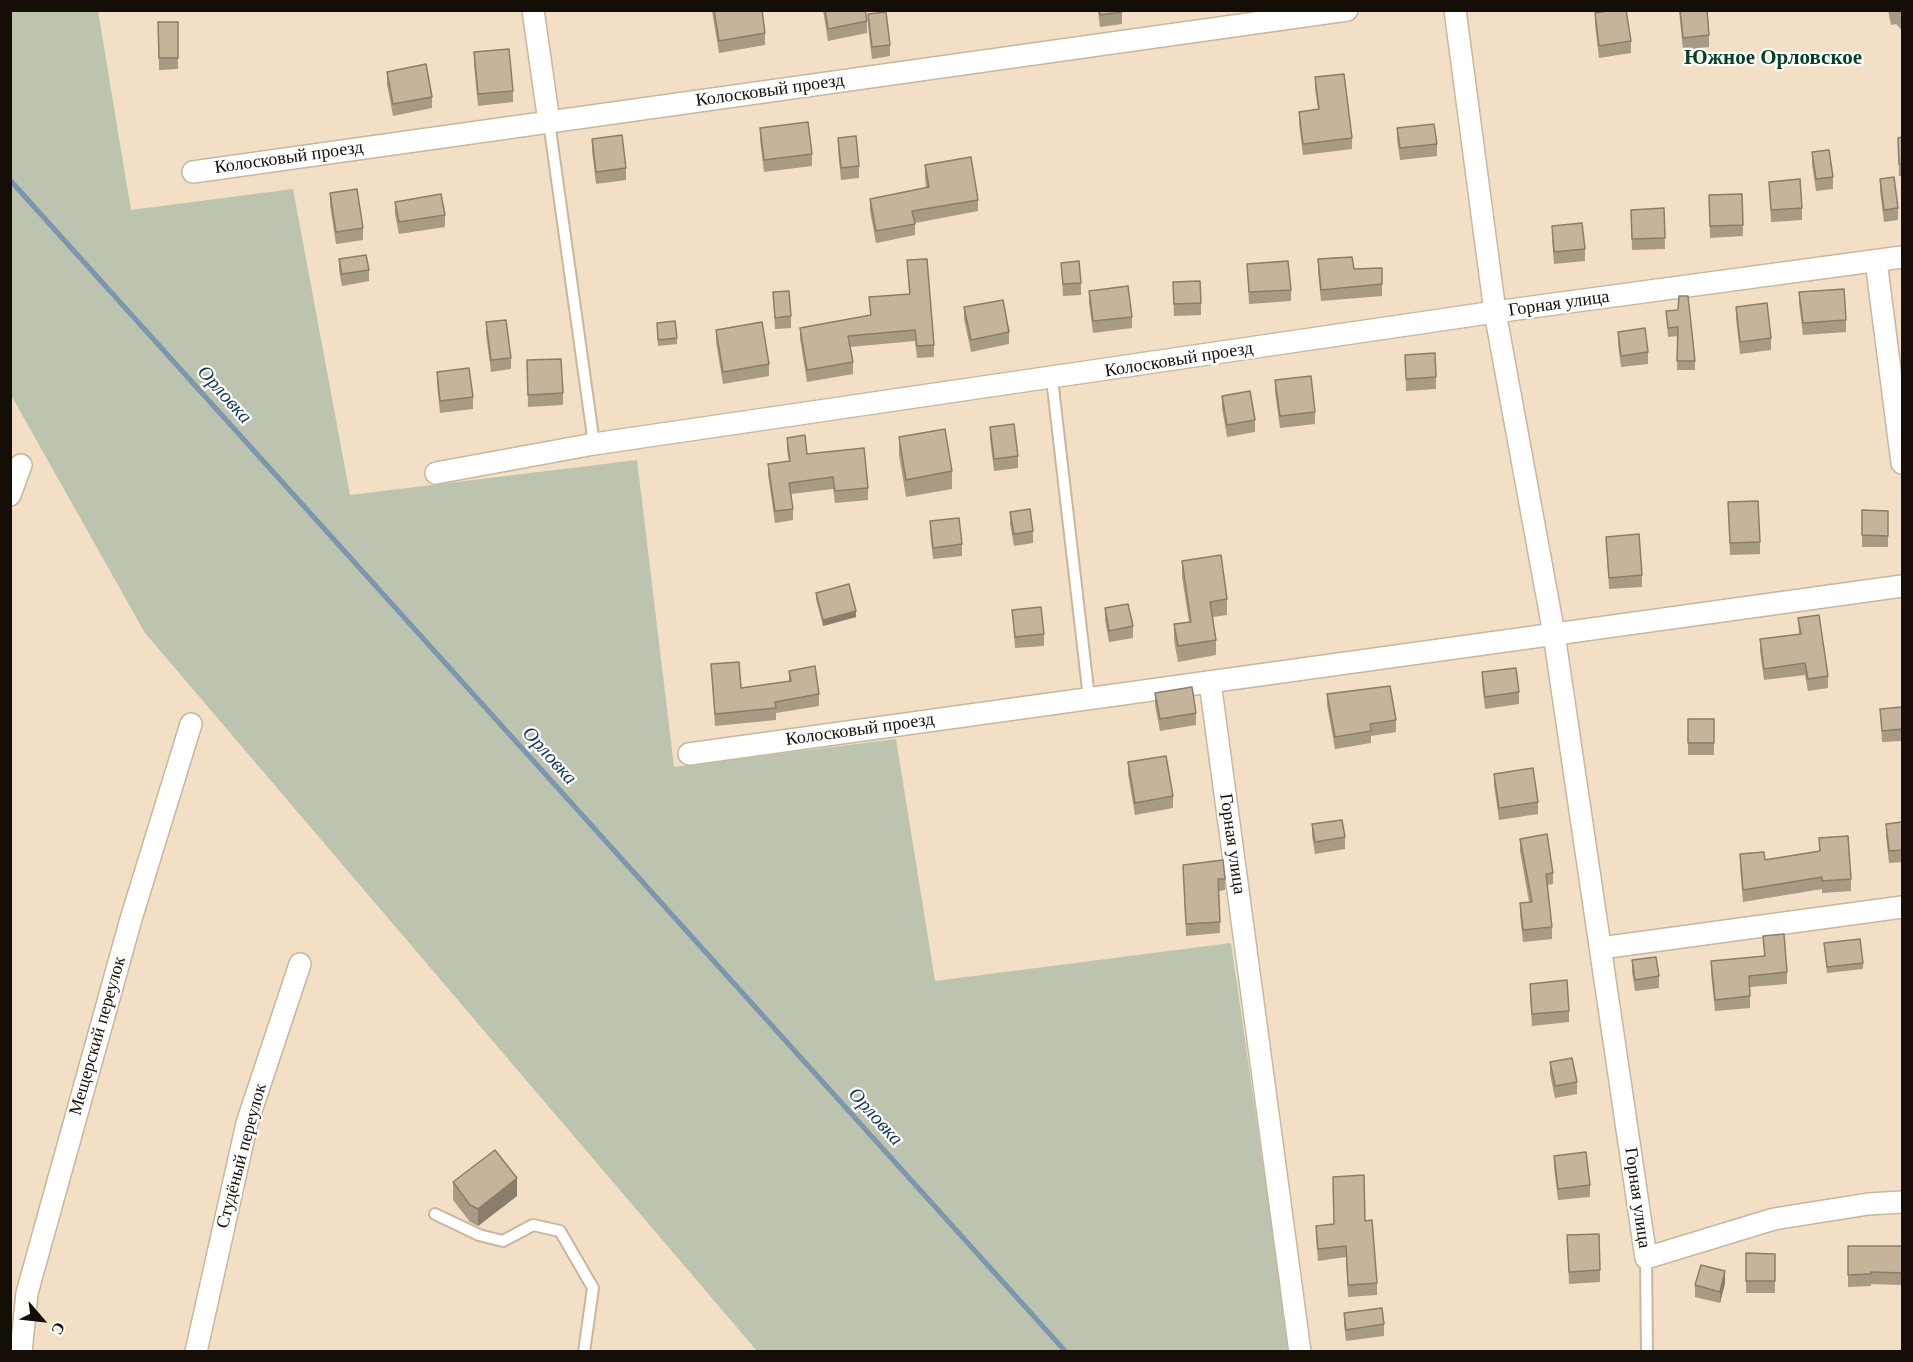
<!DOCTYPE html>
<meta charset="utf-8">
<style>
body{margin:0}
#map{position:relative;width:1913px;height:1362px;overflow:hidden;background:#f2dfc5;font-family:"Times New Roman",serif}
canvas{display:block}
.frame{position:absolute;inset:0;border:12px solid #140e06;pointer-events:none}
.north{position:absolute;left:12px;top:1290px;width:60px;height:60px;-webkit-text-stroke:4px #fff;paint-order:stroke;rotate:118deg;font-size:16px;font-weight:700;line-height:24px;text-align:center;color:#140e06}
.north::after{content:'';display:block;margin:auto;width:21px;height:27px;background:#140e06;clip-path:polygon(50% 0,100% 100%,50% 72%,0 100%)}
</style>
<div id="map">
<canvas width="1913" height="1362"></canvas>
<div class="frame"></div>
<div class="north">С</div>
</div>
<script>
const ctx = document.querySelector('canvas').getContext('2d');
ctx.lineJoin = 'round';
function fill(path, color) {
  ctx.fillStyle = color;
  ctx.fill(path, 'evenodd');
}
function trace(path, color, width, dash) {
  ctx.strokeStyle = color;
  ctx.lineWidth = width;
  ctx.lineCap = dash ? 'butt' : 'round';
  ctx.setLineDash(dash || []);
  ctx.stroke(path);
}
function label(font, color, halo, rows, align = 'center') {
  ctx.font = font + ' "Times New Roman",serif';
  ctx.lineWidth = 4.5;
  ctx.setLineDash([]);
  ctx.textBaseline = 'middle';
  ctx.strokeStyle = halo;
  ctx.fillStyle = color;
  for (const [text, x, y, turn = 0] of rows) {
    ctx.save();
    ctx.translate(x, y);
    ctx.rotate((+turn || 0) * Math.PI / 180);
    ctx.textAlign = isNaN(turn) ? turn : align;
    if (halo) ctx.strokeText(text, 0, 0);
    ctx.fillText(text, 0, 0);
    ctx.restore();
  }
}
fill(new Path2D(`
 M 10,11 L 98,11 L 131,210 L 293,189 L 350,495 L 637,460 L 674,767 L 896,739 L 935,981 L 1231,943 L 1290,1351 L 757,1351 L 145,633 L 11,395 Z`), '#bcc3ae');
trace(new Path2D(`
 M 10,180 L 1066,1352`), '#7f95ad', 5);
const service = new Path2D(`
 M 549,122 L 594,444
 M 1052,379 L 1089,698
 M 435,1214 L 479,1235 L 503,1241 L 533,1225 L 560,1231 L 593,1288 L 584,1352
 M 1646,1258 L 1647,1352`);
const minor = new Path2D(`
 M 533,10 L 549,122
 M 1455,10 L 1495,312 L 1554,634 L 1646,1258 L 1774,1219 L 1868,1204 L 1902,1202
 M 193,172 L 1347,10
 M 1876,261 L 1902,463
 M 436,473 L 594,444 L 1495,312 L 1902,257
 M 10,495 L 21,465
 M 1210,682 L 1300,1352
 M 689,754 L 1902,586
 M 1601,948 L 1902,907
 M 21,1352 L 27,1293 L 131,919 L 191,724
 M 196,1352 L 247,1123 L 300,964`);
trace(service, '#c8b69d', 14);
trace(minor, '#c8b69d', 24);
trace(service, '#fff', 10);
trace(minor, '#fff', 21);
fill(new Path2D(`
 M 762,10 L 765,33 L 765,45 L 719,53 L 712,11 Z
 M 823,10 L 865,10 L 867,21 L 867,33 L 828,41 Z
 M 1098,10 L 1122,10 L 1122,24 L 1100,27 Z
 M 1679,10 L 1707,10 L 1709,35 L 1709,47 L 1683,50 Z
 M 1888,10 L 1902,10 L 1902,29 L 1901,29 L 1896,24 L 1891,25 Z
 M 1595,13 L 1631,41 L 1631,53 L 1599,58 L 1595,25 Z
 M 868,14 L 890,45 L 890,56 L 872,59 L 868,26 Z
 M 158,22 L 178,22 L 178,69 L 159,70 Z
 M 474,52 L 513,91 L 513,102 L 478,106 L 474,64 Z
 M 387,72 L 432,97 L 432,108 L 393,116 L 387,84 Z
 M 1315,77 L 1352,138 L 1352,149 L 1303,155 L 1299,124 L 1299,112 L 1318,109 L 1315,89 Z
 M 760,128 L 812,154 L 812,166 L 764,172 L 760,140 Z
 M 1397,128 L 1437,144 L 1437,156 L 1400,160 L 1397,139 Z
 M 1902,137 L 1902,176 L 1899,176 L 1898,138 Z
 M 838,138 L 859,166 L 859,178 L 841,180 L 838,150 Z
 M 592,139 L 626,168 L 626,180 L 596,184 L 592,151 Z
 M 1812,152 L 1833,177 L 1833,189 L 1816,191 L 1812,164 Z
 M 925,165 L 978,200 L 978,211 L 915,223 L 915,235 L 876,243 L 870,211 L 870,199 L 926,188 L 925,177 Z
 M 1880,179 L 1898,208 L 1898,220 L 1884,222 L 1880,191 Z
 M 1769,182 L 1802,208 L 1802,220 L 1771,222 Z
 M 330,193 L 363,228 L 363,240 L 336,244 L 330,205 Z
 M 1742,194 L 1743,236 L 1710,238 L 1709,195 Z
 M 395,202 L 445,215 L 445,227 L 399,234 L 395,214 Z
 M 1664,208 L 1665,249 L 1632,250 L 1631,210 Z
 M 1552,226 L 1585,249 L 1585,261 L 1554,264 L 1552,237 Z
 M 339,259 L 369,270 L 369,281 L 342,286 L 339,271 Z
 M 1318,259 L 1354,269 L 1382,268 L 1382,296 L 1321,301 L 1318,271 Z
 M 907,260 L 934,345 L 934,357 L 917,358 L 915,341 L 850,347 L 853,362 L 853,374 L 807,382 L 800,339 L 800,328 L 870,315 L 869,297 L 909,294 Z
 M 1061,263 L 1081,283 L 1081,295 L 1063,296 Z
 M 1247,264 L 1291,290 L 1291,301 L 1249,304 Z
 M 1173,282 L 1201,303 L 1201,315 L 1174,316 Z
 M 1089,291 L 1132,317 L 1132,328 L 1093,333 L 1089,303 Z
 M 773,292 L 791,316 L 791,328 L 775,329 Z
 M 1799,292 L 1846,320 L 1846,332 L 1803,335 L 1799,303 Z
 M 964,307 L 1009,332 L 1009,344 L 971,352 L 964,319 Z
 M 1736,307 L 1771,338 L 1771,350 L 1740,354 L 1736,318 Z
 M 1678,310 L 1695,361 L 1695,370 L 1677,370 L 1678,336 L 1668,337 L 1666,311 Z
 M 486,322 L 511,358 L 511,369 L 491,372 L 486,334 Z
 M 657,323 L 677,338 L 677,344 L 658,346 Z
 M 716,330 L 769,364 L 769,376 L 723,384 L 716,342 Z
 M 1618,332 L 1648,352 L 1648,364 L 1621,367 L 1618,344 Z
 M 1405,355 L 1436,377 L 1436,389 L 1406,391 Z
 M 527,360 L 563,393 L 563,405 L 528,407 Z
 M 437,372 L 473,397 L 473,409 L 440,413 L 437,384 Z
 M 1275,380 L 1315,412 L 1315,424 L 1280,428 L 1275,392 Z
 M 1222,396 L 1255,420 L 1255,432 L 1227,437 L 1222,408 Z
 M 990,427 L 1018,456 L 1018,468 L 994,471 L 990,439 Z
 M 899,437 L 952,471 L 952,489 L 906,497 L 899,455 Z
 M 787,438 L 807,454 L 868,488 L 868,500 L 835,503 L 833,489 L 791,494 L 793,509 L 793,520 L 775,523 L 768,475 L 768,464 L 789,461 L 787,450 Z
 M 1728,502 L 1760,542 L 1760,554 L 1730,555 Z
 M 1862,510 L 1888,511 L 1888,547 L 1862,547 Z
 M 1010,512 L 1033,531 L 1033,543 L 1014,546 L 1010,524 Z
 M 930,521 L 962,544 L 962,556 L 933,559 L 930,533 Z
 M 1606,537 L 1642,575 L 1642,587 L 1609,589 Z
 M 1182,561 L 1227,599 L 1227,615 L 1213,617 L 1216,640 L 1216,655 L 1178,662 L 1174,640 L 1174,624 L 1189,622 L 1182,577 Z
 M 816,593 L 856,617 L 823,626 L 816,599 Z
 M 1105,608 L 1133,626 L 1133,638 L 1109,642 L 1105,620 Z
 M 1012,610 L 1044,634 L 1044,646 L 1015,648 Z
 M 1798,618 L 1828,676 L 1828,688 L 1808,691 L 1805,675 L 1764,680 L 1760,651 L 1760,639 L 1799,634 Z
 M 711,664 L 741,688 L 789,681 L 789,671 L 819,694 L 819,706 L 776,713 L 776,720 L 715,726 Z
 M 1482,672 L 1519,692 L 1519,704 L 1485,709 L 1482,684 Z
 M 1155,693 L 1196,713 L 1196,725 L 1160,731 L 1155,705 Z
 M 1327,694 L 1396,720 L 1396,732 L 1371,736 L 1371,743 L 1335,749 L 1327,705 Z
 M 1902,707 L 1902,741 L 1882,742 L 1880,709 Z
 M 1688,719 L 1714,719 L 1714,755 L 1688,755 Z
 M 1128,762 L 1173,796 L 1173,808 L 1135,815 L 1128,774 Z
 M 1494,774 L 1538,802 L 1538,814 L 1499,820 L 1494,785 Z
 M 1902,822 L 1902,862 L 1889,863 L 1886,836 L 1886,824 Z
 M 1312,824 L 1345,837 L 1345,849 L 1315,854 L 1312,836 Z
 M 1819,838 L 1851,879 L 1851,891 L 1822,893 L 1822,889 L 1743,902 L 1740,866 L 1740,854 L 1765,860 L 1819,851 Z
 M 1520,839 L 1553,873 L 1553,884 L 1547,885 L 1552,927 L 1552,939 L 1523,942 L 1520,915 L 1520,903 L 1529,902 L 1520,851 Z
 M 1183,865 L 1225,879 L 1225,890 L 1219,891 L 1220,933 L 1186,936 Z
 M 1763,936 L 1787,972 L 1787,984 L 1750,987 L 1750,1008 L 1715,1011 L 1711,973 L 1711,961 L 1764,956 Z
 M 1824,943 L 1863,963 L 1863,969 L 1827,973 Z
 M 1632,960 L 1659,976 L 1659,988 L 1635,991 L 1632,972 Z
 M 1530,984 L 1569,1011 L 1569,1022 L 1532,1026 L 1530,995 Z
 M 1550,1062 L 1577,1082 L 1577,1094 L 1555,1098 L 1550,1074 Z
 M 1554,1156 L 1590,1185 L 1590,1197 L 1558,1200 L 1554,1167 Z
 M 453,1182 L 517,1196 L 478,1226 L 470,1222 L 453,1200 Z
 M 1365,1221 L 1377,1283 L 1377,1295 L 1348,1297 L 1346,1257 L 1318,1261 L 1316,1238 L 1316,1226 Z
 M 1567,1235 L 1600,1270 L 1600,1282 L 1569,1284 Z
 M 1848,1246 L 1902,1246 L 1902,1285 L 1871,1284 L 1871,1286 L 1848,1287 Z
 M 1746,1253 L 1775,1254 L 1775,1293 L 1746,1293 Z
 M 1725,1283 L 1720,1303 L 1695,1297 L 1695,1285 Z
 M 1344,1313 L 1384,1324 L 1384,1336 L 1346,1341 L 1344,1325 Z`), '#a99a84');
fill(new Path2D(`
 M 856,611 L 856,617 L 823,626 L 823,620 Z
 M 517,1178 L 517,1196 L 478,1226 L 478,1209 Z
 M 1725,1271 L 1725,1283 L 1720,1303 L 1720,1292 Z`), '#8a7d6c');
const building = new Path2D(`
 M 714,10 L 762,10 L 765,33 L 719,41 Z
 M 825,10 L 865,10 L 867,21 L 828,29 Z
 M 1099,10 L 1122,10 L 1122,12 L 1100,15 Z
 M 1614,10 L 1626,10 L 1631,41 L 1599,46 L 1595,13 Z
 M 1680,10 L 1707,10 L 1709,35 L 1683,38 Z
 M 886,12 L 890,45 L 872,47 L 868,14 Z
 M 158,22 L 178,22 L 178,58 L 159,58 Z
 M 509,49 L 513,91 L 478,94 L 474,52 Z
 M 426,64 L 432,97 L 393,104 L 387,72 Z
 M 1344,74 L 1352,138 L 1303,144 L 1299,112 L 1319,109 L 1315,77 Z
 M 808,122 L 812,154 L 764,160 L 760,128 Z
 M 1434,124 L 1437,144 L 1400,148 L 1397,128 Z
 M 622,135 L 626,168 L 596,172 L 592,139 Z
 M 856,136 L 859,166 L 841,168 L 838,138 Z
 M 1902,137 L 1902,164 L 1899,164 L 1898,138 Z
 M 1829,150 L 1833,177 L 1816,179 L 1812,152 Z
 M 971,157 L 978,200 L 912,211 L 915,224 L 876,231 L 870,199 L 929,187 L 925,165 Z
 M 1894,177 L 1898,208 L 1884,210 L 1880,179 Z
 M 1800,179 L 1802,208 L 1771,210 L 1769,182 Z
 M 357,189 L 363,228 L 336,232 L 330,193 Z
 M 441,194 L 445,215 L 399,222 L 395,202 Z
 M 1742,194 L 1743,225 L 1710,226 L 1709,195 Z
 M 1664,208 L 1665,238 L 1632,239 L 1631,210 Z
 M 1582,223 L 1585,249 L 1554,252 L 1552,226 Z
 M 366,255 L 369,270 L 342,274 L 339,259 Z
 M 1352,257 L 1354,269 L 1382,268 L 1382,284 L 1321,290 L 1318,259 Z
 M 927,259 L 934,345 L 917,346 L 915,330 L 848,336 L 853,362 L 807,370 L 800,328 L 871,315 L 869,297 L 910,294 L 907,260 Z
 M 1079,261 L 1081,283 L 1063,284 L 1061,263 Z
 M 1288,261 L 1291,290 L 1249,292 L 1247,264 Z
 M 1200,281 L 1201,303 L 1174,304 L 1173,282 Z
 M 1128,286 L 1132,317 L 1093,321 L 1089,291 Z
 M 1844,289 L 1846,320 L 1803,323 L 1799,292 Z
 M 789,291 L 791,316 L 775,318 L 773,292 Z
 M 1679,296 L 1688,296 L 1695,361 L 1677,361 L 1678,327 L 1668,328 L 1666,311 L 1678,310 Z
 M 1003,300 L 1009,332 L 971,340 L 964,307 Z
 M 1767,303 L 1771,338 L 1740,342 L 1736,307 Z
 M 506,320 L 511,358 L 491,360 L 486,322 Z
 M 675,321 L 677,338 L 658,340 L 657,323 Z
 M 762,322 L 769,364 L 723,372 L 716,330 Z
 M 1645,328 L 1648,352 L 1621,356 L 1618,332 Z
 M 1435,353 L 1436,377 L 1406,379 L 1405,355 Z
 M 561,359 L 563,393 L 528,395 L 527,360 Z
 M 469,368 L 473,397 L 440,401 L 437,372 Z
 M 1311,376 L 1315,412 L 1280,416 L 1275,380 Z
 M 1250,391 L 1255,420 L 1227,425 L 1222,396 Z
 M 1014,424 L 1018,456 L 994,459 L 990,427 Z
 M 945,429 L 952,471 L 906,480 L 899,437 Z
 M 805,435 L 807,454 L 864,448 L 868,488 L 835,491 L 833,477 L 789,483 L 793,509 L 775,511 L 768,464 L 790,461 L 787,438 Z
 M 1758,501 L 1760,542 L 1730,543 L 1728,502 Z
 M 1030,509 L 1033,531 L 1014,534 L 1010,512 Z
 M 1862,510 L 1888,511 L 1888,536 L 1862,535 Z
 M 959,518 L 962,544 L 933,548 L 930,521 Z
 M 1639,534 L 1642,575 L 1609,578 L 1606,537 Z
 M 1221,555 L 1227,599 L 1210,602 L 1216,640 L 1178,646 L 1174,624 L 1191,622 L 1182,561 Z
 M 849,584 L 856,611 L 823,620 L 816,593 Z
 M 1128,604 L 1133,626 L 1109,631 L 1105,608 Z
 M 1041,607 L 1044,634 L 1015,637 L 1012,610 Z
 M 1819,615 L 1828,676 L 1808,679 L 1805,663 L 1764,669 L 1760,639 L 1801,634 L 1798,618 Z
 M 739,662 L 741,688 L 791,681 L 789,671 L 815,666 L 819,694 L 775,702 L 776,708 L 715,714 L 711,664 Z
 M 1516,668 L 1519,692 L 1485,697 L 1482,672 Z
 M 1390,686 L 1396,720 L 1370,724 L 1371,731 L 1335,737 L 1327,694 Z
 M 1192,687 L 1196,713 L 1160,719 L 1155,693 Z
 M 1902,707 L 1902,729 L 1882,731 L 1880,709 Z
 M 1688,719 L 1714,719 L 1714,743 L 1688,743 Z
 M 1166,756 L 1173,796 L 1135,803 L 1128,762 Z
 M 1533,768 L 1538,802 L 1499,808 L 1494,774 Z
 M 1342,820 L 1345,837 L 1315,842 L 1312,824 Z
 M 1902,822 L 1902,850 L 1889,851 L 1886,824 Z
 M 1547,834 L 1553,873 L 1546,874 L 1552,927 L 1523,930 L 1520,903 L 1532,902 L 1520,839 Z
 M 1848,836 L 1851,879 L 1822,881 L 1822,877 L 1743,890 L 1740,854 L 1764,852 L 1765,860 L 1820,851 L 1819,838 Z
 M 1223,860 L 1225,879 L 1218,879 L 1220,922 L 1186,924 L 1183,865 Z
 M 1784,934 L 1787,972 L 1749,976 L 1750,996 L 1715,1000 L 1711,961 L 1765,956 L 1763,936 Z
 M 1860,939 L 1863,963 L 1827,967 L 1824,943 Z
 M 1656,957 L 1659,976 L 1635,980 L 1632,960 Z
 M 1567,980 L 1569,1011 L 1532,1014 L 1530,984 Z
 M 1572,1058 L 1577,1082 L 1555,1086 L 1550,1062 Z
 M 495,1150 L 517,1178 L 478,1209 L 470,1205 L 453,1182 Z
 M 1586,1152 L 1590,1185 L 1558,1189 L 1554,1156 Z
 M 1364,1175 L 1365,1221 L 1372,1220 L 1377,1283 L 1348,1285 L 1346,1246 L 1318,1249 L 1316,1226 L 1334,1224 L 1333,1177 Z
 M 1599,1234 L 1600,1270 L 1569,1272 L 1567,1235 Z
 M 1848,1246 L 1902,1246 L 1902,1273 L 1871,1272 L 1871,1274 L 1848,1275 Z
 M 1746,1253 L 1775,1254 L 1775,1281 L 1746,1281 Z
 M 1701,1265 L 1725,1271 L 1720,1292 L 1695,1285 Z
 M 1382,1308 L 1384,1324 L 1346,1330 L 1344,1313 Z`);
fill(building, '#c5b39a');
trace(building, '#8a7d6c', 1.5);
label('18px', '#140e06', '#fff', [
 ["Колосковый проезд",770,91,-8],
 ["Колосковый проезд",289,158,-8],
 ["Горная улица",1559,304,-8],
 ["Колосковый проезд",1179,360,-9],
 ["Колосковый проезд",860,730,-8],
 ["Горная улица",1232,844,82],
 ["Мещерский переулок",98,1036,-74],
 ["Студёный переулок",242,1156,-75],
 ["Горная улица",1637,1198,82]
]);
label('italic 20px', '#133759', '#fff', [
 ["Орловка",224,395,48],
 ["Орловка",549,756,48],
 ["Орловка",875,1117,48]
]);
label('bold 21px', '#034122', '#fff', [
 ["Южное Орловское",1773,59]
]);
</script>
